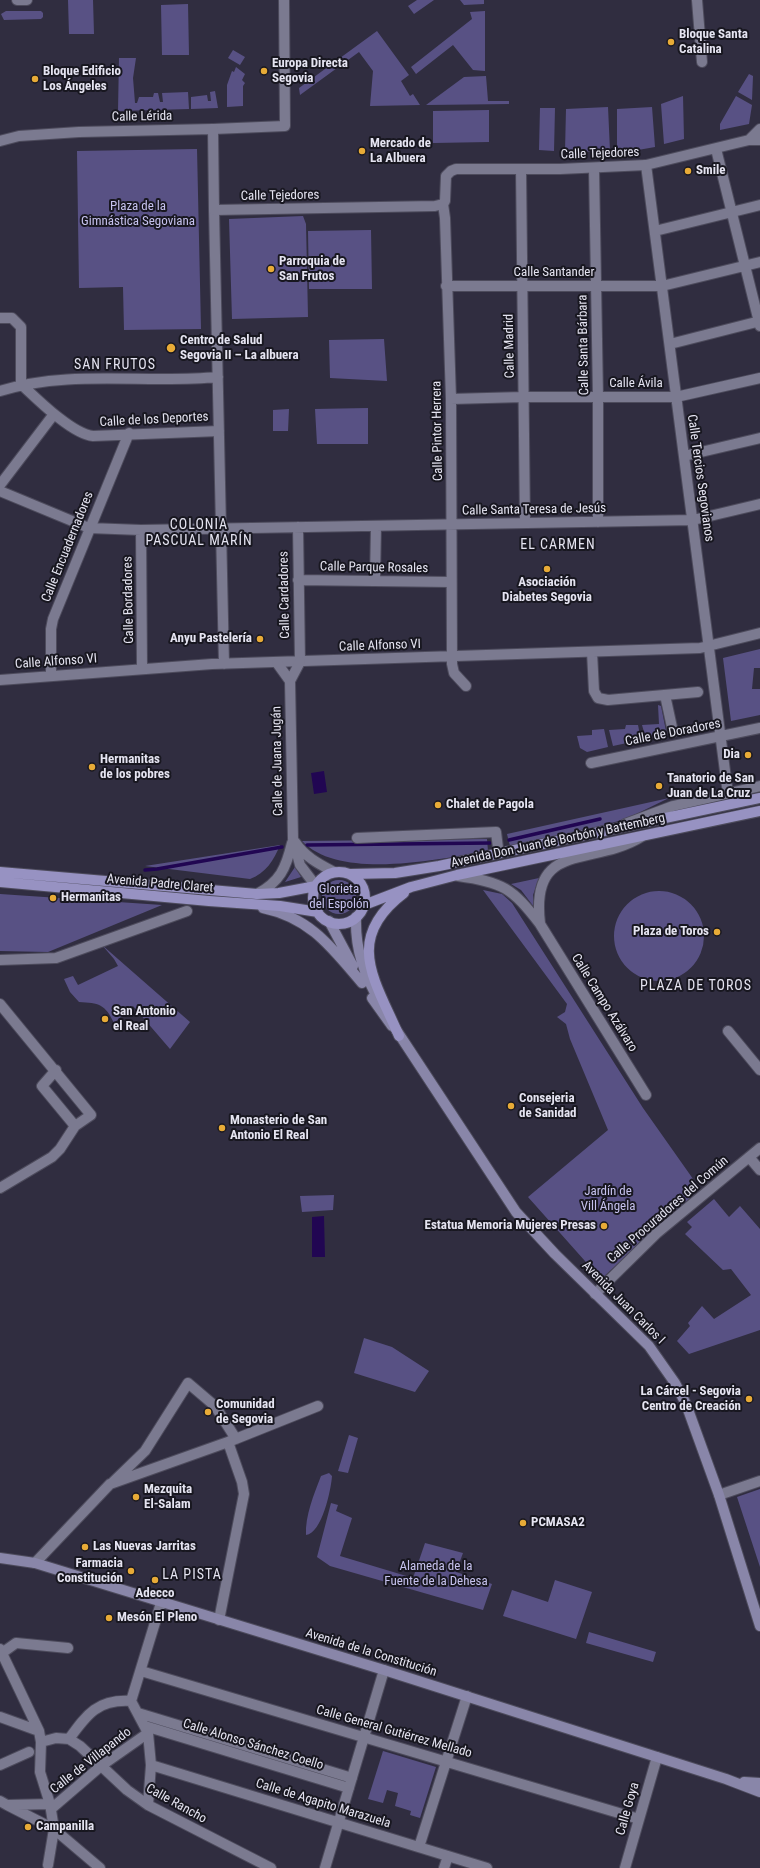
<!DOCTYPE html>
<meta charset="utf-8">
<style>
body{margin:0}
canvas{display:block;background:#302d40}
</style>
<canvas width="760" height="1868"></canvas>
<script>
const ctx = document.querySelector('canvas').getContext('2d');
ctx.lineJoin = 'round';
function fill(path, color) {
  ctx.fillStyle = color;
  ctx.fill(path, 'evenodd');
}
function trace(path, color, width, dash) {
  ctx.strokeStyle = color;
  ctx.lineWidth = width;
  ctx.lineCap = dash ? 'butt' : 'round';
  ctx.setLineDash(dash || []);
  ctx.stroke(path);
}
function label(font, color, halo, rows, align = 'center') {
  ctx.font = font + ' "Roboto Condensed",sans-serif';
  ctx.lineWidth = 4;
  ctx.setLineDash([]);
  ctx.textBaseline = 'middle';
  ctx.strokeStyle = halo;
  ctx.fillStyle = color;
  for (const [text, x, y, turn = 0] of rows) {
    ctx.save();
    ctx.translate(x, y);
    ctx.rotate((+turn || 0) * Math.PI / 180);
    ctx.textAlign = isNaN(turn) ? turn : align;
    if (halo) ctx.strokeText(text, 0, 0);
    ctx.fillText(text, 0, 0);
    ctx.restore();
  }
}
fill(new Path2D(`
 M 68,0 L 93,0 L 94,34 L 69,34 Z
 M 417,0 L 434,0 L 414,14 L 408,6 Z
 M 460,0 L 484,0 L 484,4 L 464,5 Z
 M 188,4 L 189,55 L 162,55 L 161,5 Z
 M 6,11 L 41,11 L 43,13 L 43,17 L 41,19 L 4,20 L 1,14 Z
 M 485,11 L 485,71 L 473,70 L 453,45 L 416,74 L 411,67 L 472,19 L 470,12 Z
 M 377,31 L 409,75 L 401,81 L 410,96 L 413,94 L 420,105 L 370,106 L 373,71 L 359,52 L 300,95 L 299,88 Z
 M 233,50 L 245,57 L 240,65 L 228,58 Z
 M 119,58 L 136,58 L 133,78 L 135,103 L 137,103 L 139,97 L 153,97 L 154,93 L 158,93 L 160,102 L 163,102 L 162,93 L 188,92 L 189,109 L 118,111 Z
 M 236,67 L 245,74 L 242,80 L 245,83 L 243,86 L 243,106 L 227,107 L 227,85 L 232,71 L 234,72 Z
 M 749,74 L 753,76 L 752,100 L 738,92 Z
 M 486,76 L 488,101 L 509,101 L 509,104 L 426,105 L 464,77 Z
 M 215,91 L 218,108 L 191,109 L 191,97 L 207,95 L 208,101 L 211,101 L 210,92 Z
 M 683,96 L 684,139 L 664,144 L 661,104 Z
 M 736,96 L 752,105 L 749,124 L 720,130 L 720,124 Z
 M 608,107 L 610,151 L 565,152 L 566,109 Z
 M 652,107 L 655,147 L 638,150 L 617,150 L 617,109 Z
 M 540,108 L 555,108 L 554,151 L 539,150 Z
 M 489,110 L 489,142 L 433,143 L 433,111 Z
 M 197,149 L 201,329 L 124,330 L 123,287 L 79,288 L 77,151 Z
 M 303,216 L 306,224 L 308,317 L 232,319 L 229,219 Z
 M 371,230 L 372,289 L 309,289 L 308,231 Z
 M 384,339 L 387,381 L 330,378 L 329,340 Z
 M 368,408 L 368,444 L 317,444 L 315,409 Z
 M 289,409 L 288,431 L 273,431 L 273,410 Z
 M 760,649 L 760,668 L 754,668 L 752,689 L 760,689 L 760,715 L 731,721 L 723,658 Z
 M 658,705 L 661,706 L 666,731 L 662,733 L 662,736 L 646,739 L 642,725 L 659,724 Z
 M 626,725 L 638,725 L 641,740 L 613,746 L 609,730 L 625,729 Z
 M 604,729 L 608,747 L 587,752 L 580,748 L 577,736 L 592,735 L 592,730 Z
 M 669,798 L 626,819 L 566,835 L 510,846 L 507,834 Z
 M 487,839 L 488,851 C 439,859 340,881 302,841 Z
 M 280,845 C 274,860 266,873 250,879 L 145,866 Z
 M 295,867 L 301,877 L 285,882 Z
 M 539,878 L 533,895 L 534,907 L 521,890 L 511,884 Z
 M322 897a17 17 0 1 1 34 0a17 17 0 1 1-34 0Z
 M 483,890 L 502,894 L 512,903 L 643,1108 L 698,1186 L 689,1199 L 601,1279 L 528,1197 L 608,1130 L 570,1039 L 566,1024 L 557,1017 L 565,1012 L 567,1004 Z
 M614 936a45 45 0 1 1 90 0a45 45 0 1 1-90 0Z
 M 0,894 L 162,905 L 48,952 L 0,951 Z
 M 102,945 L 190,1022 L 170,1049 L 133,1006 L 114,1023 C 105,1004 99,1003 79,1002 L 70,992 L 64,979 L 73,976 L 78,985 L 118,966 L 114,959 Z
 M 334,1195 L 333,1210 L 302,1212 L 300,1196 Z
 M 714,1199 L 729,1217 L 740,1206 L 760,1229 L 760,1330 L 689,1354 L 677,1341 L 690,1326 L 688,1323 L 702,1306 L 714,1319 L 751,1295 L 731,1269 L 723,1270 L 685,1234 L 692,1227 L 687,1222 Z
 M 364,1338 L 392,1347 L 429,1371 L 415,1392 L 354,1373 Z
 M 349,1435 L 358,1438 L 348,1473 L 338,1471 Z
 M 329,1473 L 332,1476 C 331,1490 322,1533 306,1535 C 305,1516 314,1494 321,1476 Z
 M 760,1489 L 760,1567 L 737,1497 Z
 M 331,1503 L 338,1505 L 336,1511 L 352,1518 L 340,1556 L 413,1578 L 425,1543 L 463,1553 L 456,1572 L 492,1584 L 483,1610 L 330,1566 L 317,1557 Z
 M 555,1580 L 592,1592 L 576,1639 L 503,1616 L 512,1590 L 548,1602 Z
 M 589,1632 L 656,1652 L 653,1662 L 586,1643 Z
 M 383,1751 L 436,1767 L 420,1818 L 410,1815 L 411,1811 L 395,1806 L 398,1793 L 387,1790 L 383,1803 L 368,1799 Z`), '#585184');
fill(new Path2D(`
 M 324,771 L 327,792 L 314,794 L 311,773 Z
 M 324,1216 L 325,1257 L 312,1257 L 312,1217 Z`), '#210652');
trace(new Path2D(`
 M 509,840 L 600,819
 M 307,845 L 490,843
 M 145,870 L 157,869 L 282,847`), '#210652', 3.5);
const minor = new Path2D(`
 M 17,0 L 27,0
 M 697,0 L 702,62
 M 213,129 L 285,126 L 284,0
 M 716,149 L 760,326
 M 646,165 L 728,794
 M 594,168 L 598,397 L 598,522
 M 521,169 L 525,523
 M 443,204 L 445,218 L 451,399 L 452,664 L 454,673 L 466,686
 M 214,210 L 224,664
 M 655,231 L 760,205
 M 446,286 L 662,286 L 760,262
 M 0,318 L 12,318 L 21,327 L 21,384 C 37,399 72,434 93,436 L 219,431
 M 670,344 L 760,321
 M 0,391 C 70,369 145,384 218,377
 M 451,399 L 523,397 L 676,397 L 760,378
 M 684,456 L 760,438
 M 0,485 L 54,414
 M 0,491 L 89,528 L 141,530 L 693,520 L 760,504
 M 298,527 L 300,662
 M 141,530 L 142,669
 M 298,580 L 450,582
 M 375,580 L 376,526
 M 592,652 L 594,691 L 598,698 L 608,700 L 698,692
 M 51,675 L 51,629 L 53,619 L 129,433
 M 0,680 L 212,664 L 700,648 L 760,633
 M 665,695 L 673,732
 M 591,763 L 760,728
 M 625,824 L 673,806 L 760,786
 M 357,838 L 496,832 L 498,848
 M 458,876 C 503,882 512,888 540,924 L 646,1095
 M 540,923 C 530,840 592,867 641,837
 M 0,960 L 56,958 L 187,911
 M 0,1004 L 91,1115 L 75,1126 L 60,1149 L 52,1157 L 0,1188
 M 728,1031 L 760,1070
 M 56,1070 L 42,1086 L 75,1126
 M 749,1157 L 760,1170
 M 595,1294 L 657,1233 L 760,1148
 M 113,1482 L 145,1451 L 188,1383 L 215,1406 L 236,1439
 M 719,1495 L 760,1481
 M 35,1563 L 110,1484 L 228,1442 L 318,1406
 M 219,1620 L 244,1494 L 242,1482 L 228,1442
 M 0,1649 L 39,1731 L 41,1742 L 40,1772 L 50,1804 L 54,1829 L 48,1865
 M 2,1653 L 16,1643 L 68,1648
 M 141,1671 L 639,1819
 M 138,1713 L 352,1778
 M 0,1717 L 39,1731
 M 145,1726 L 349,1788
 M 69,1739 C 87,1714 98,1699 131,1701
 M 41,1742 L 56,1738 L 69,1739 L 80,1746 L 127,1790 L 148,1805 L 271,1868
 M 0,1765 L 29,1752
 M 151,1765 L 487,1868
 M 0,1801 L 7,1805 L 50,1804
 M 7,1805 L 54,1829 L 100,1868
 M 148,1805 L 151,1765 L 148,1733 L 131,1701 L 161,1603
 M 51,1809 L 101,1766 L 148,1733
 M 419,1847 L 467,1696
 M 325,1868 L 384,1670
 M 444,1868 L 448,1856
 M 625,1868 L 657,1757`);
const tertiary = new Path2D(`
 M 749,140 L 760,129
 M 0,141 L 19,136 L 79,132 L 213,129 L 214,210 L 435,206 L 443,204 L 445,201 L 446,176 L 451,171 L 456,169 L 560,169 L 646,165 L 749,140 L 760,140
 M 300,662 L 290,681 L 293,839 L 300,865 L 316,886
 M 277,663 L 290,681
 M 295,842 C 305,857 319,864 334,872
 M 257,894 C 280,882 286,868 292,843`);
const secondary = new Path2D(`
 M 263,908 C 311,918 332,948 362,983
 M 356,917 C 355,949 364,975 380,1002
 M 329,921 L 353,966
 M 372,998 L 392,1026
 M 395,1028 L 516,1212 L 555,1254 L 649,1346 L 675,1383 L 686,1404 L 719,1495 L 760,1626
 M 0,1558 L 35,1563 L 384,1670 L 726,1779 L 760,1792
 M 744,1782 L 760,1783`);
const primary = new Path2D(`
 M 0,872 L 257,894 L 279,893 L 316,886
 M313 898a26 26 0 1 1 52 0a26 26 0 1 1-52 0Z
 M 351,874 L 395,873 L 439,866 L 760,798
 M 0,882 L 209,901 L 280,906 L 318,912
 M 364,905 L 411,887 L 457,875 L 760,811
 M 399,1036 C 375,980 343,939 404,893`);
trace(minor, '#4d4b5c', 12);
trace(tertiary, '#4d4b5c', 12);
trace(secondary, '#4d4b5c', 12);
trace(primary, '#4d4b5c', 12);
trace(minor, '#7b7a90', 10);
trace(tertiary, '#7b7a90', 10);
trace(secondary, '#8986a9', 10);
trace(primary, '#9792c2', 10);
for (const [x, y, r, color] of [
 [671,42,4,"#e8ab37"],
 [264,71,4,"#e8ab37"],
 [35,79,4,"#e8ab37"],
 [362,151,4,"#e8ab37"],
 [688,171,4,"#e8ab37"],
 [271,269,4,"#e8ab37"],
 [171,348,5,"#e8ab37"],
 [547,569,4,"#e8ab37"],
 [260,639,4,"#e8ab37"],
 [748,755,4,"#e8ab37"],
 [92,767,4,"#e8ab37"],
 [659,786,4,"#e8ab37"],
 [438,805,4,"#e8ab37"],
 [53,898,4,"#e8ab37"],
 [717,932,4,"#e8ab37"],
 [105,1019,4,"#e8ab37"],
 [511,1106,4,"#e8ab37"],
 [222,1128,4,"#e8ab37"],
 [604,1226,4,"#e8ab37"],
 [749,1399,4,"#e8ab37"],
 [208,1412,4,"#e8ab37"],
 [136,1497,4,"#e8ab37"],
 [523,1523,4,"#e8ab37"],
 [85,1547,4,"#e8ab37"],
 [131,1571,4,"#e8ab37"],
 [155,1580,4,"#e8ab37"],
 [109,1618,4,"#e8ab37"],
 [28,1827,4,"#e8ab37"]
]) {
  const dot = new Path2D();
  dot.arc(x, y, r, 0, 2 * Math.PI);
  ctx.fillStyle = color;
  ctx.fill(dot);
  trace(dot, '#181720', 1.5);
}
label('bold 13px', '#e5e4f1', '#181720', [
 ["Bloque Santa",679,35],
 ["Catalina",679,50],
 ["Europa Directa",272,64],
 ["Segovia",272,79],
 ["Bloque Edificio",43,72],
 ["Los Ángeles",43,87],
 ["Mercado de",370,144],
 ["La Albuera",370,159],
 ["Smile",696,171],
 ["Parroquia de",279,262],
 ["San Frutos",279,277],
 ["Centro de Salud",180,341],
 ["Segovia II – La albuera",180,356],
 ["Asociación",547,583,"center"],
 ["Diabetes Segovia",547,598,"center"],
 ["Anyu Pastelería",252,639,"right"],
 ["Dia",740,755,"right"],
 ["Hermanitas",100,760],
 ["de los pobres",100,775],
 ["Tanatorio de San",667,779],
 ["Juan de La Cruz",667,794],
 ["Chalet de Pagola",446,805],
 ["Hermanitas",61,898],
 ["Plaza de Toros",709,932,"right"],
 ["San Antonio",113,1012],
 ["el Real",113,1027],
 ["Consejeria",519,1099],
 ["de Sanidad",519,1114],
 ["Monasterio de San",230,1121],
 ["Antonio El Real",230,1136],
 ["Estatua Memoria Mujeres Presas",596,1226,"right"],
 ["La Cárcel - Segovia",741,1392,"right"],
 ["Centro de Creación",741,1407,"right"],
 ["Comunidad",216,1405],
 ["de Segovia",216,1420],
 ["Mezquita",144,1490],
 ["El-Salam",144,1505],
 ["PCMASA2",531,1523],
 ["Las Nuevas Jarritas",93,1547],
 ["Farmacia",123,1564,"right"],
 ["Constitución",123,1579,"right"],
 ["Adecco",155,1594,"center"],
 ["Mesón El Pleno",117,1618],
 ["Campanilla",36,1827]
], 'left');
label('13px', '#e5e4f1', '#181720', [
 ["Calle Lérida",142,117,-1],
 ["Calle Tejedores",600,154,-2],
 ["Calle Tejedores",280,196,-1],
 ["Calle Santander",554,273],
 ["Calle Santa Bárbara",584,345,-91],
 ["Calle Madrid",510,346,-91],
 ["Calle Ávila",636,384],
 ["Calle de los Deportes",154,420,-3],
 ["Calle Pintor Herrera",438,431,-91],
 ["Calle Tercios Segovianos",700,478,82],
 ["Calle Santa Teresa de Jesús",534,510,-1],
 ["Calle Encuadernadores",68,547,-68],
 ["Calle Parque Rosales",374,568,1],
 ["Calle Cardadores",285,595,-91],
 ["Calle Bordadores",129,600,-91],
 ["Calle Alfonso VI",380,646,-2],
 ["Calle Alfonso VI",56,662,-4],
 ["Calle de Doradores",673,733,-11],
 ["Calle de Juana Jugán",278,761,-91],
 ["Avenida Don Juan de Borbón y Battemberg",558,841,-12],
 ["Avenida Padre Claret",160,884,5],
 ["Calle Campo Azálvaro",604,1003,58],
 ["Calle Procuradores del Común",668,1210,-41],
 ["Avenida Juan Carlos I",623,1303,45],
 ["Avenida de la Constitución",371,1653,17],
 ["Calle General Gutiérrez Mellado",394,1732,16],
 ["Calle Alonso Sánchez Coello",253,1745,17],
 ["Calle de Villapando",91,1761,-38],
 ["Calle Rancho",176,1804,29],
 ["Calle de Agapito Marazuela",323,1804,17],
 ["Calle Goya",628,1809,-74]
]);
label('13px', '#c6c2ee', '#181720', [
 ["Plaza de la",138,207],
 ["Gimnástica Segoviana",138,222],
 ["Glorieta",339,890],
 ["del Espolón",339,905],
 ["Jardín de",608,1192],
 ["Vill Ángela",608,1207],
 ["Alameda de la",436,1567],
 ["Fuente de la Dehesa",436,1582]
]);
ctx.letterSpacing = '1px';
label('14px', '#e5e4f1', '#181720', [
 ["SAN FRUTOS",115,365],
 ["COLONIA",199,525],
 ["PASCUAL MARÍN",199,541],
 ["EL CARMEN",558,545],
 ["PLAZA DE TOROS",696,986],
 ["LA PISTA",192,1575]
]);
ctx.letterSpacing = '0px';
</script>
